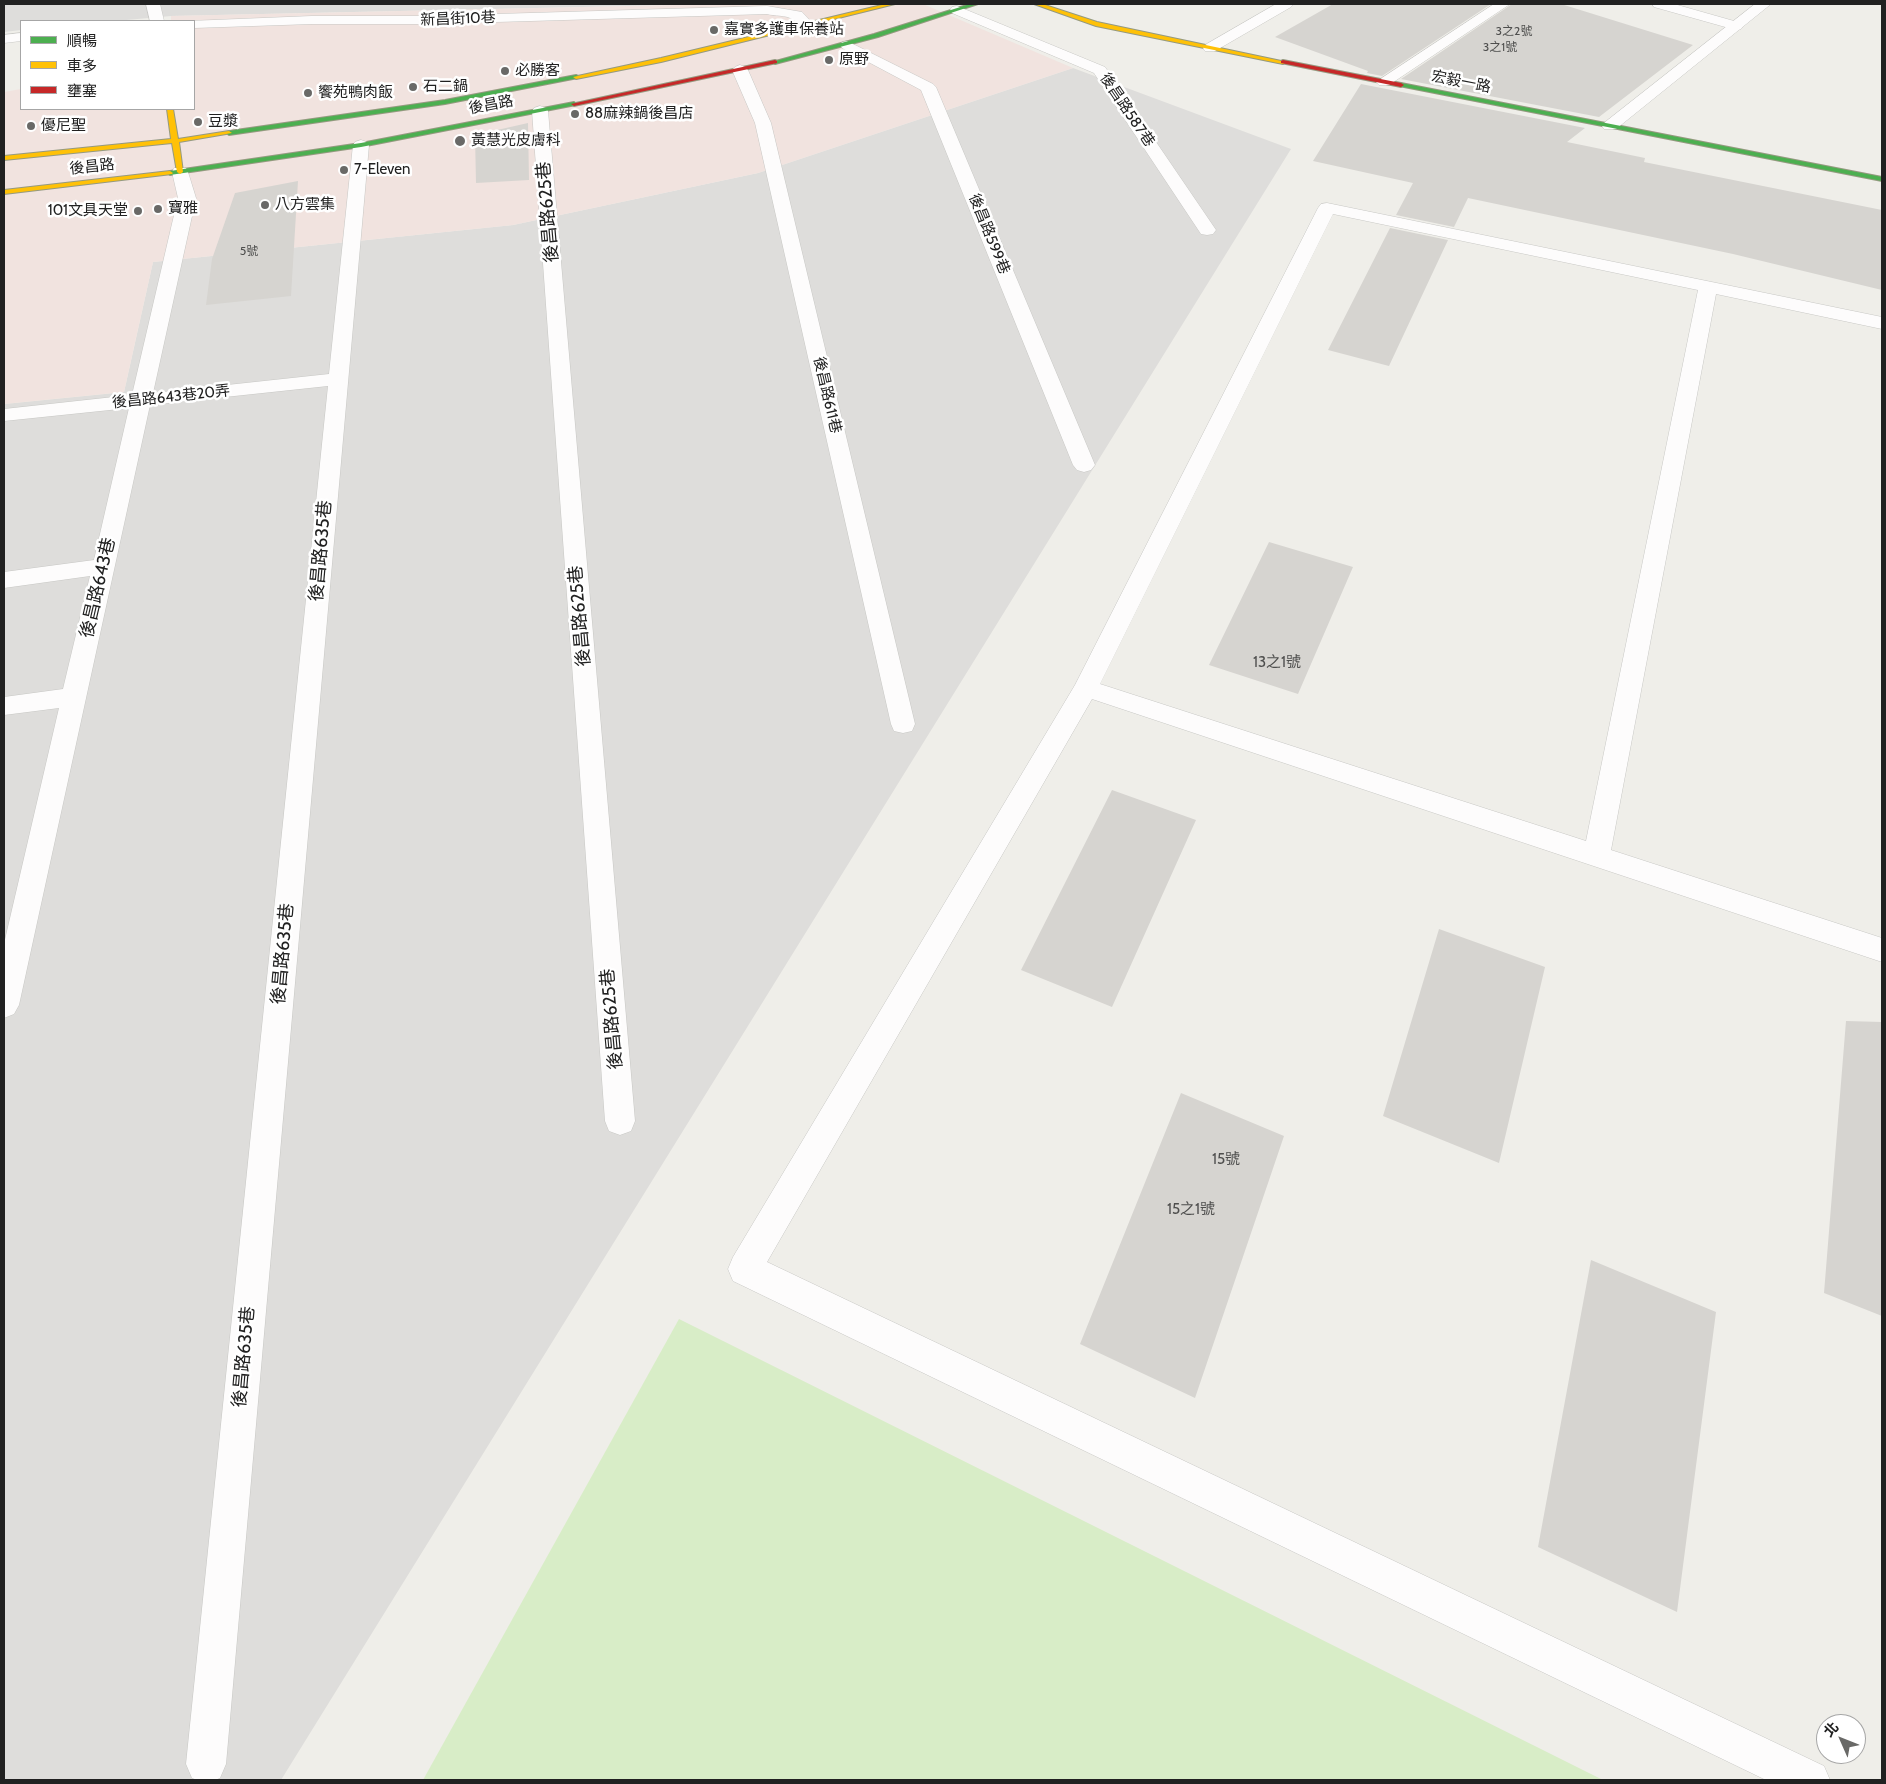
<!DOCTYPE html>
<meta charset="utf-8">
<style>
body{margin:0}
#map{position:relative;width:1886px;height:1784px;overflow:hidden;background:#efeee9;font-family:Cabin,"Noto Sans TC",sans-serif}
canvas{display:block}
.frame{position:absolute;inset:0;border:5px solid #212121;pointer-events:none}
.legend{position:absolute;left:20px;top:20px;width:175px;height:90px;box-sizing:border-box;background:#fff;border:1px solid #a6a6a6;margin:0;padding:6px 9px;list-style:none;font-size:15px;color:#212121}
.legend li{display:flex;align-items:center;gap:10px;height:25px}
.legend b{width:25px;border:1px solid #a6a6a6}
.north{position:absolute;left:1816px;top:1714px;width:50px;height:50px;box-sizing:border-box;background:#fff;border:1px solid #a6a6a6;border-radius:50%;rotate:314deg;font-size:14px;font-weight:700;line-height:20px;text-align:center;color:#212121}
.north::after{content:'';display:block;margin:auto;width:18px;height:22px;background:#696967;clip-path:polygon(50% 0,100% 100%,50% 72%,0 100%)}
</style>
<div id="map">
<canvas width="1886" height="1784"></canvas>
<div class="frame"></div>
<ul class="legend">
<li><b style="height:6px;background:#4caf50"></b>順暢</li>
<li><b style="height:6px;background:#ffc107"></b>車多</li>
<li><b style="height:6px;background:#c62828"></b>壅塞</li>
</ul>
<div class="north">北</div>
</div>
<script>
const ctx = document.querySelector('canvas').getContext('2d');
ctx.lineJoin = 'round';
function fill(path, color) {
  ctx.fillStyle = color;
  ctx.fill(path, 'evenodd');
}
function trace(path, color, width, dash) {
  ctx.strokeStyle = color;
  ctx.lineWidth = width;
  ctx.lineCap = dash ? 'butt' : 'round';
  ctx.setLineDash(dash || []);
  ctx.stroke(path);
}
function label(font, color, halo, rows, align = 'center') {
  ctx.font = font + ' Cabin,"Noto Sans TC",sans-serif';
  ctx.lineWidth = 5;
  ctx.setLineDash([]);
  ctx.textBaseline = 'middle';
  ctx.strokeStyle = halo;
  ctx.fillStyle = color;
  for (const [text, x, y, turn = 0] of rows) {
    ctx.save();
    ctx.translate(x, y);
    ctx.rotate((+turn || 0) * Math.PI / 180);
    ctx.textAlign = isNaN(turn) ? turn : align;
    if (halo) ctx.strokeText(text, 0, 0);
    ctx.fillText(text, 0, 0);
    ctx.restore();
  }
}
fill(new Path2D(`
 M 4,4 L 720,4 L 171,16 L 115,21 L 21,21 L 21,30 L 4,32 Z
 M 1073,68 L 1291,149 L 281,1780 L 4,1780 L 4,404 L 124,392 L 153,262 L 513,225 L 758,173 Z`), '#dedddb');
fill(new Path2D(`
 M 720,4 L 923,4 L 1073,68 L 758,173 L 513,225 L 153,262 L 124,392 L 4,404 L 4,92 L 21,89 L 21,109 L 194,109 L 194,21 L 171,21 L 171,16 Z`), '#f1e3df');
fill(new Path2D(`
 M 679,1319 L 1603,1780 L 423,1780 Z`), '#d8edc7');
fill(new Path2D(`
 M 1333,4 L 1491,4 L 1382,76 L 1367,73 L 1368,71 L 1275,37 Z
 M 1512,4 L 1561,4 L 1693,45 L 1599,117 L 1401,79 Z
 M 1361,84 L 1585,128 L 1567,142 L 1645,158 L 1644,162 L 1882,210 L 1882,290 L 1733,254 L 1468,198 L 1454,227 L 1396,215 L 1413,183 L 1313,161 Z
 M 528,123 L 529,180 L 476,183 L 475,135 Z
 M 298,181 L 291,296 L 206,305 L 212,259 L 235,193 Z
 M 1390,228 L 1448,240 L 1389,366 L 1328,350 Z
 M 1269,542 L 1353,567 L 1298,694 L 1209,665 Z
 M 1112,790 L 1196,820 L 1112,1007 L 1021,970 Z
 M 1439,929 L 1545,967 L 1499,1163 L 1383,1116 Z
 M 1846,1021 L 1882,1022 L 1882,1316 L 1824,1293 Z
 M 1181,1093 L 1284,1136 L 1195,1398 L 1080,1344 Z
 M 1591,1260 L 1716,1312 L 1677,1612 L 1538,1547 Z`), '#d6d4d0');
const lane = new Path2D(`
 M 1276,4 L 1293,4 L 1291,7 L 1215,51 L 1205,51 L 1203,48 L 1205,45 Z
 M 1652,4 L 1674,4 L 1741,23 L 1743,26 L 1741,29 L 1736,30 L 1654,7 Z
 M 767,6 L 802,12 L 815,26 L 813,29 C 801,32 801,23 792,19 C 786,15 774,16 767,14 L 429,24 L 312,24 L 194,28 L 194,21 L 189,21 L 312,16 L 429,16 Z
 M 957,6 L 1105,67 L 1216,230 L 1213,234 L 1207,235 L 1201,234 L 1094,73 L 952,13 L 950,10 L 952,7 Z
 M 21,33 L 21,41 L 4,43 L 4,35 Z
 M 847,41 L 933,84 L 936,87 L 1095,465 L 1091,470 L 1084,472 L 1077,470 L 1073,465 L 921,90 L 842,48 L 840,45 L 842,42 Z
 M 740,65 L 745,67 L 748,70 L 771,123 L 915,724 L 912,731 L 903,733 L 894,731 L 891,724 L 755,123 L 732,70 L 735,67 Z
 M 540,106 L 546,108 L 548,111 L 635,1121 L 631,1131 L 620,1135 L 609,1131 L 605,1121 L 532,111 L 534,108 Z
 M 361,140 L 367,142 L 369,145 L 226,1764 L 220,1778 C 212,1782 200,1782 192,1778 L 186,1764 L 328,386 L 150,405 L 19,1005 L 14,1014 L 4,1018 L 4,944 L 59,708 L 4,715 L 4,697 L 63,689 L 90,576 L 4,588 L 4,572 L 94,560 L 129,408 L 4,421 L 4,409 L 132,395 L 178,198 L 172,172 L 174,168 L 186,168 L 188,172 L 196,198 L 153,393 L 329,374 L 353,145 L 355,142 Z
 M 1327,203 L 1882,317 L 1882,329 L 1716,294 L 1611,850 L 1882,938 L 1882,962 L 1092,699 L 767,1262 L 1824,1766 L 1830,1780 L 1766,1780 L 733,1281 L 728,1269 L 733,1257 L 1075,685 L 1318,208 L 1321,204 ZM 1333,214 L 1698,290 L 1586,841 L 1100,684 Z`);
const street = new Path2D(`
 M 146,4 L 160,4 L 164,21 L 150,21 Z
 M 1494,4 L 1510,4 L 1389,85 L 1379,85 L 1376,82 Z
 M 1755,4 L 1771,4 L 1616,129 L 1604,129 L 1602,126 L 1604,123 Z`);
const fast = new Path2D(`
 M 970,4 L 978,4 L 878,37 L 775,64 L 772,62 L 874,34 Z
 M 576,75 L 578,76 L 578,78 L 445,104 L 229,135 L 226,133 L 229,131 L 445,100 Z
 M 1401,83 L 1882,177 L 1882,181 L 1399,86 L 1398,85 Z
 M 574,102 L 577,104 L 576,105 L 361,147 L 170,175 L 167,173 L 170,171 L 361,143 Z`);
const slow = new Path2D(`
 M 886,4 L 895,4 L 661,62 L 576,79 L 573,77 L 661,58 Z
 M 1034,4 L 1042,4 L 1097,22 L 1286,62 L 1283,64 L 1096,26 Z
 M 167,109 L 173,109 L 178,139 L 229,131 L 232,133 L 179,142 L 183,172 L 180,174 L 177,172 L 172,143 L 4,160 L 4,156 L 171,139 Z
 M 170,171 L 173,173 L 172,174 L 4,194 L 4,190 Z`);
const jam = new Path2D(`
 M 775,60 L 777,61 L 777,63 L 574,106 L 571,104 Z
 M 1283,60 L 1401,83 L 1404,85 L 1401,87 L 1281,63 L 1281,61 Z`);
trace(lane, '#c8c8c5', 1);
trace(street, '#c8c8c5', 1);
trace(fast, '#959a80', 2);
trace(slow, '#959a80', 2);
trace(jam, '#959a80', 2);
fill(lane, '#fdfcfc');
fill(street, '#fdfcfc');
fill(fast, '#4caf50');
fill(slow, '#ffc107');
fill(jam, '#c62828');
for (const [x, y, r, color] of [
 [714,30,5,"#696967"],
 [829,60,5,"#696967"],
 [505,71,5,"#696967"],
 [413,87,5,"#696967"],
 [308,93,5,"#696967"],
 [575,114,5,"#696967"],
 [198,122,5,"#696967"],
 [31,126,5,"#696967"],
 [460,141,6,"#696967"],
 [344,170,5,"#696967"],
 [265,205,5,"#696967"],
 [158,209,5,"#696967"],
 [138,211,5,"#696967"]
]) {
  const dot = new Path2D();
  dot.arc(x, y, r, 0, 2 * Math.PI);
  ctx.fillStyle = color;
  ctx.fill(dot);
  trace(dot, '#fff', 2);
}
label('12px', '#4e4e4d', null, [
 ["3之2號",1514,31],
 ["3之1號",1500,47],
 ["5號",249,251]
]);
label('15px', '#212121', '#fff', [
 ["新昌街10巷",458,19,-2],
 ["宏毅一路",1461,82,11],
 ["後昌路",491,105,-11],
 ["後昌路587巷",1127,110,56],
 ["後昌路",92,167,-6],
 ["後昌路599巷",989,234,68],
 ["後昌路611巷",827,395,77],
 ["後昌路643巷20弄",171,397,-6]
]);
label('15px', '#212121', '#fff', [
 ["嘉實多護車保養站",724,30],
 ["原野",839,60],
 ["必勝客",515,71],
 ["石二鍋",423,87],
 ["饗苑鴨肉飯",318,93],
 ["88麻辣鍋後昌店",585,114],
 ["豆漿",208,122],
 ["優尼聖",41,126],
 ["黃慧光皮膚科",471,141],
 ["7-Eleven",354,170],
 ["八方雲集",275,205],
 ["寶雅",168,209],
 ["101文具天堂",128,211,"right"]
], 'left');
label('15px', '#4e4e4d', null, [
 ["13之1號",1277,663],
 ["15號",1226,1160],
 ["15之1號",1191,1210]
]);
label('18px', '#212121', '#fff', [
 ["後昌路625巷",548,212,-95],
 ["後昌路635巷",321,551,-85],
 ["後昌路643巷",98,588,-77],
 ["後昌路625巷",580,616,-95],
 ["後昌路635巷",283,954,-85],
 ["後昌路625巷",612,1019,-95],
 ["後昌路635巷",244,1357,-85]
]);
</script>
